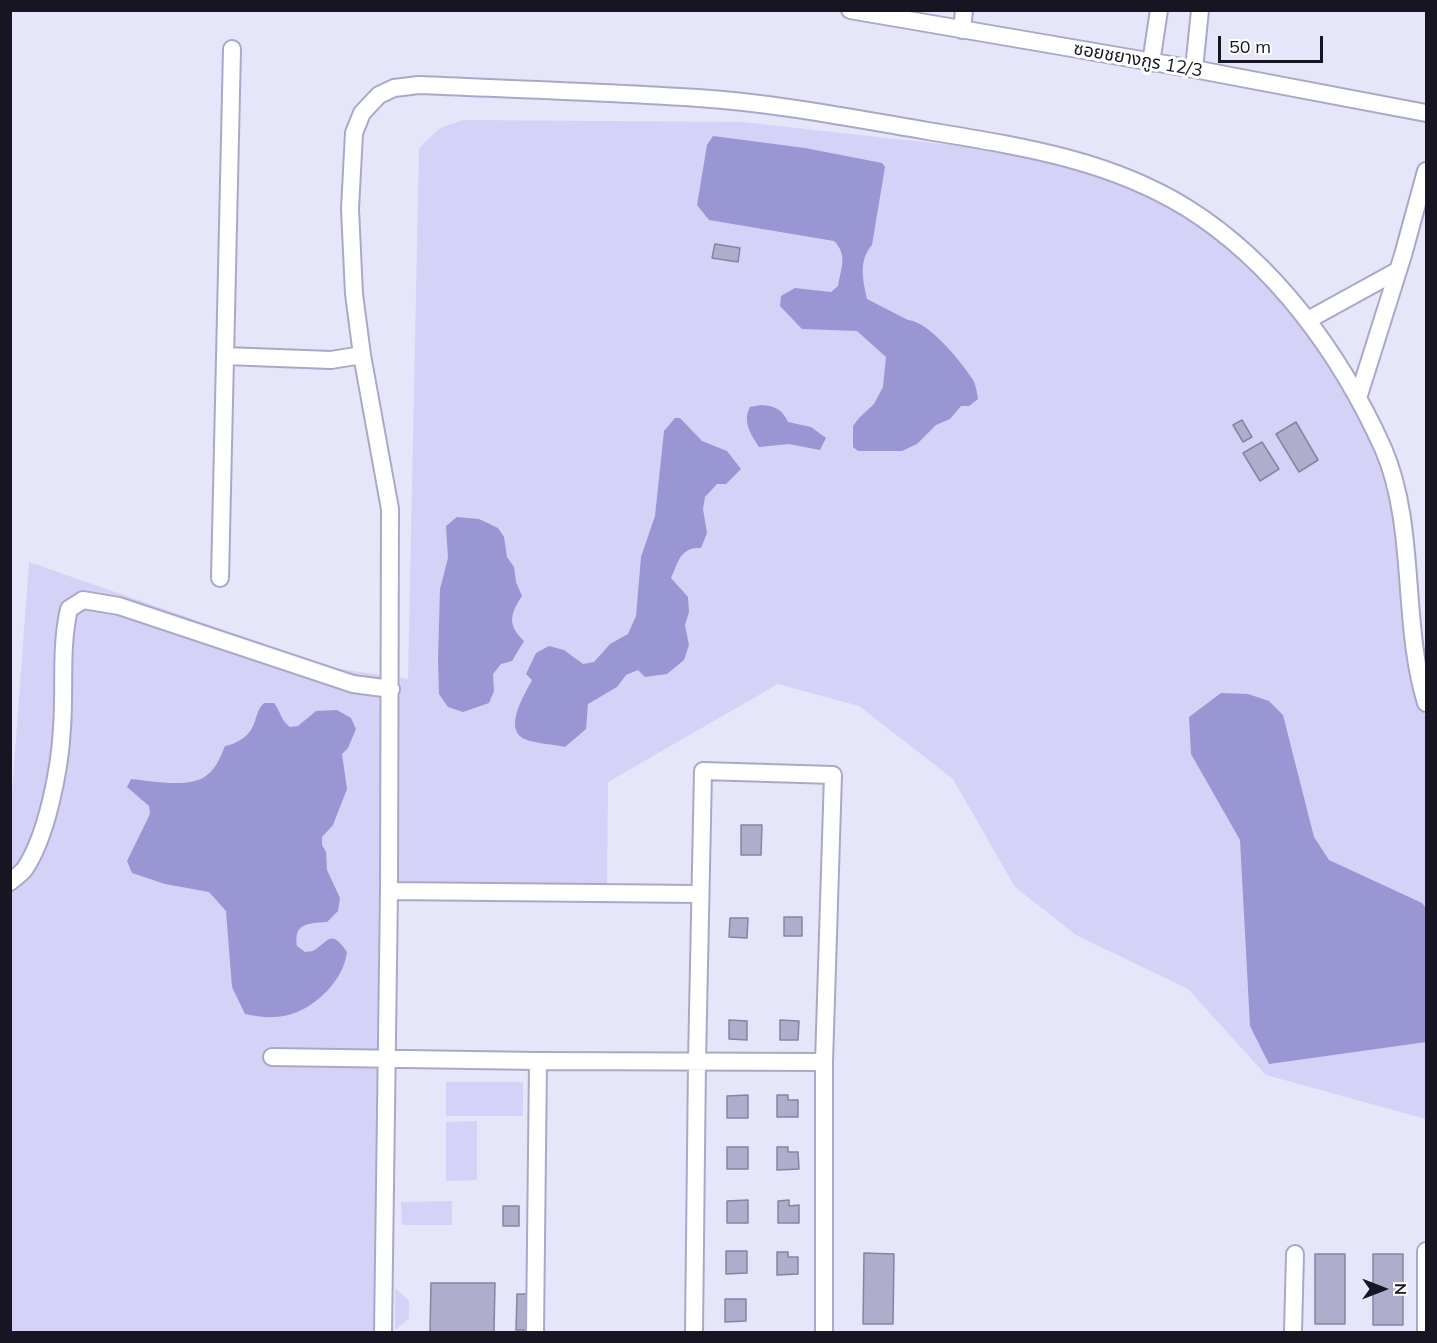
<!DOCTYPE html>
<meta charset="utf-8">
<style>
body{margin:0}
#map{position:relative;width:1437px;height:1343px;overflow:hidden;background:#e6e6fa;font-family:Mulish,sans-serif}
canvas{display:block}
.frame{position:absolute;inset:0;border:12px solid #161521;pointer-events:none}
.north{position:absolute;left:1353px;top:1259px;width:60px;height:60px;-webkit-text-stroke:4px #fff;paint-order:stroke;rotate:90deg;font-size:16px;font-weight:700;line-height:24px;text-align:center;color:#161521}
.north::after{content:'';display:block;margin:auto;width:21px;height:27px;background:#161521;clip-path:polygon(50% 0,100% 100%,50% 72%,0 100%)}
.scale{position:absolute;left:1218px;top:36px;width:105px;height:27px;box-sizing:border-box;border:3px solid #161521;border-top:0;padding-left:8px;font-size:18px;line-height:21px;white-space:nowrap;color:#161521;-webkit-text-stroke:4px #fff;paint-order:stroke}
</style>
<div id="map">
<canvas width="1437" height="1343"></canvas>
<div class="frame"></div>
<div class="north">N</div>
<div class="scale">50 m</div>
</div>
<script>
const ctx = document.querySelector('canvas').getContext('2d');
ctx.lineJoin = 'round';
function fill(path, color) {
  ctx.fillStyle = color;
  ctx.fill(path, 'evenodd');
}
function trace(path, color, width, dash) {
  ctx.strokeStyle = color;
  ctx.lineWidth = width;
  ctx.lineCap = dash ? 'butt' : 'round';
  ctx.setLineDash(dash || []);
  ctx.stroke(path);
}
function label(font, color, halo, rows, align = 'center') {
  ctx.font = font + ' Mulish,"Noto Sans Thai",sans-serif';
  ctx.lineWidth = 6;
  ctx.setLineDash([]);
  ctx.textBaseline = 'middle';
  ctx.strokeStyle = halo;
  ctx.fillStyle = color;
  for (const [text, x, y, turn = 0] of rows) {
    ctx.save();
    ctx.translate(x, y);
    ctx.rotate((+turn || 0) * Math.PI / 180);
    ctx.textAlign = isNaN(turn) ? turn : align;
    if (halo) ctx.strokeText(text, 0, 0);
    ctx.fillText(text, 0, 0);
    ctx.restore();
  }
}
fill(new Path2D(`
 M 463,120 L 743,122 L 1023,153 L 1068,163 L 1147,194 L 1184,215 L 1216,238 L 1262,279 L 1300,324 L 1352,404 L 1377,452 L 1387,480 L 1393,512 L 1415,683 L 1426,719 L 1426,1119 L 1266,1075 L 1188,989 L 1076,935 L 1015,887 L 953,779 L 859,706 L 778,684 L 608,782 L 607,887 L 382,886 L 377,1332 L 11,1332 L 10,820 L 29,562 L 333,668 L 408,679 L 419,148 L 440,128 Z
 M 446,1082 L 523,1082 L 523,1116 L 446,1116 Z
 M 477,1121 L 477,1180 L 446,1181 L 446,1122 Z
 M 452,1201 L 452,1225 L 402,1225 L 401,1202 Z
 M 395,1288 L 409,1301 L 409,1319 L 395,1330 Z`), '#d4d2f6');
fill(new Path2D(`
 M 713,136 L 805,148 L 882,163 L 885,167 L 872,245 C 858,261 863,280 867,299 L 908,320 C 930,322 962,363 973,380 C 976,385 977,393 978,399 L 969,406 L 961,406 L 950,419 L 936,425 L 917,444 L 902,451 L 858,451 L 853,447 L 853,426 L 859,418 L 874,404 L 883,387 L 886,357 L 857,331 L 802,329 L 780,306 L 781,296 L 795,288 L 831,292 L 838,286 C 841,268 848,255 834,241 L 709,220 L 697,205 L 707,145 Z
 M 761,405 C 775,406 782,409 788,422 L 811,427 L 826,438 L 820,450 L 789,444 L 759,447 C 751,434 742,422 750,407 Z
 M 675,418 L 680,418 L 702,441 L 727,451 L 741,469 L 726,484 L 717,484 L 705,497 L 703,509 L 707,533 L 701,548 C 680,547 679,561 671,578 L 688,597 L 689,612 L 685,625 L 689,645 L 684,660 L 667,674 L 645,677 L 638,670 L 626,675 L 617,687 L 588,704 L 586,729 L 565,747 C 553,744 539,744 527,740 C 501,731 525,694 532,680 L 526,674 L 536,653 L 549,646 L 564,650 L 583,664 L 594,662 L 610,644 L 628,634 L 636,616 L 641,557 L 655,516 L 664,431 Z
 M 457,517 L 479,519 L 498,528 L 504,537 L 507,557 L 514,567 L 516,582 L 522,596 C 510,614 507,625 524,641 L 512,661 L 501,664 L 493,674 L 494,691 L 489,703 L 463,712 L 448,707 L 439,694 L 438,660 L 440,589 L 448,558 L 446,526 Z
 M 1221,693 L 1248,694 L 1269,701 L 1283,715 L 1314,837 L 1329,860 L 1422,903 L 1426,908 L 1426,1042 L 1269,1064 L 1250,1026 L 1240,840 L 1191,754 L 1189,717 Z
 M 264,703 L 274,703 C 281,712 281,721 290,727 L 298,726 L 316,711 L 337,710 L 351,718 L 356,729 L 348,748 L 342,754 L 347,789 L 333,825 L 322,837 L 322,845 L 326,852 L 327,870 L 340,898 L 338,911 L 327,922 C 309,923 293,923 297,946 L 305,952 L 313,951 C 330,940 331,929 347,952 C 345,967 338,978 329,989 C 304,1015 280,1022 245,1014 L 232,987 L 226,911 L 209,892 L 165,884 L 132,873 L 127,861 L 150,814 L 149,806 L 127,787 L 131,779 C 151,781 191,789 207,775 C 216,769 221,756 225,746 C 234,745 248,737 252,728 C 257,719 256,711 264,703 Z`), '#9a95d3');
const building = new Path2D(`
 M 715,244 L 740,248 L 738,262 L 712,258 Z
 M 1242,420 L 1252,437 L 1243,442 L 1233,425 Z
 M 1296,422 L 1318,460 L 1299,472 L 1276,434 Z
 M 1262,442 L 1279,469 L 1260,481 L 1243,453 Z
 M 741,825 L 762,825 L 761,855 L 741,855 Z
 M 784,917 L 802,917 L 802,936 L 784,936 Z
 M 730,918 L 748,918 L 747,938 L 729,937 Z
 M 729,1020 L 747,1021 L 747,1040 L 729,1039 Z
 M 780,1020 L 799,1021 L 798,1040 L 780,1040 Z
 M 748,1095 L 748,1118 L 727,1118 L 727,1096 Z
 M 777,1095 L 788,1095 L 788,1100 L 798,1100 L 798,1117 L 777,1117 Z
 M 727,1147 L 748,1147 L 748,1169 L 727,1169 Z
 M 777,1147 L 788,1147 L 788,1152 L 798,1152 L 799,1169 L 777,1170 Z
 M 748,1200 L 748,1223 L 727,1223 L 727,1201 Z
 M 789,1200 L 789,1206 L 799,1205 L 799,1223 L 778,1223 L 778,1201 Z
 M 503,1206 L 519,1206 L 519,1226 L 503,1226 Z
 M 726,1251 L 747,1251 L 747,1273 L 726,1274 Z
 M 777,1252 L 788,1252 L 788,1257 L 798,1257 L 798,1274 L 777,1275 Z
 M 864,1253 L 894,1254 L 893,1324 L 863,1324 Z
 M 1315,1254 L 1345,1254 L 1345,1324 L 1315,1324 Z
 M 1373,1254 L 1403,1254 L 1403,1325 L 1373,1325 Z
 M 431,1283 L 495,1283 L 494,1332 L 430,1332 Z
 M 517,1294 L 530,1294 L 529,1330 L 516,1330 Z
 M 725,1299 L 746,1299 L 746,1321 L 725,1322 Z`);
fill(building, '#aeadcc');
trace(building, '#8684a2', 1.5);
const minor = new Path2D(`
 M 850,10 L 1194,69 L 1426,113
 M 962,30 L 964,10
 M 1151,63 L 1159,10
 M 1194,69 L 1200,10
 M 1308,320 L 1397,271
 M 225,356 L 331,360 L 362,355
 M 1358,398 L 1403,255 L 1426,171
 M 220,578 L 232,49
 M 10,882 C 15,878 20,874 24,870 C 47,837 60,768 62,728 C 65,688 60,648 69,609 L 83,600 L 119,606 L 353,684 L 391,689
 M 389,891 L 699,894
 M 272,1057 L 538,1061 L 824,1062
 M 383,1332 L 389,891 L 390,509 L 362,355 L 354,294 L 350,209 L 354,133 L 362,113 L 379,95 L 394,88 L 419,85 C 512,89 605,92 698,98 C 775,103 852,118 928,131 C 1018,146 1108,159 1187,208 C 1275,263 1341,355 1383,448 C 1417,526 1401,622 1426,703
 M 535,1332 L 538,1061
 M 694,1332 L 697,1062 L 703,771 L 833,775 L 824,1062 L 824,1332
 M 1293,1332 L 1295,1254
 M 1426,1332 L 1426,1251`);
trace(minor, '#aaa8c8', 20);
trace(minor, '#fff', 16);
label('18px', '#161521', '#fff', [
 ["ซอยชยางกูร 12/3",1138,60,10]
]);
</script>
